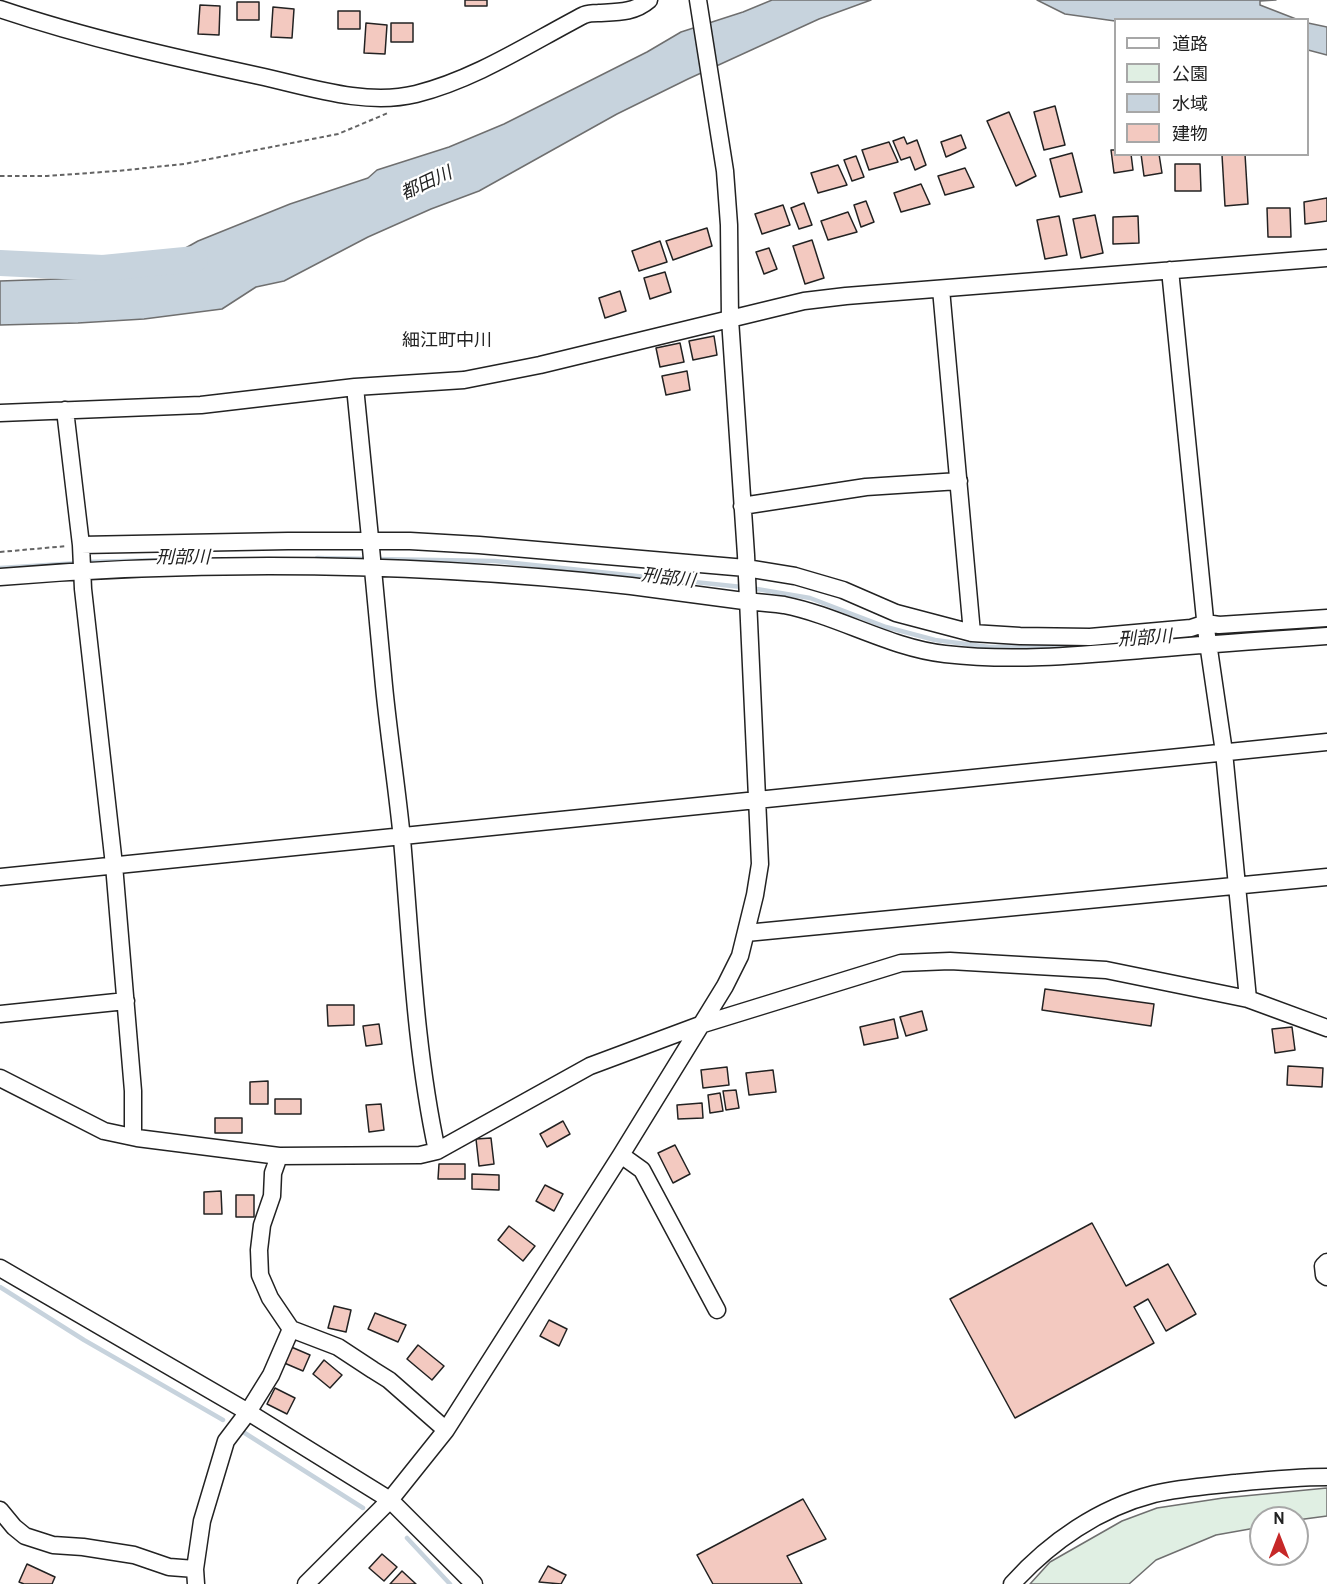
<!DOCTYPE html>
<meta charset="utf-8">
<style>
body{margin:0}
#map{position:relative;width:1327px;height:1584px;overflow:hidden;background:#fff;font-family:Overpass,"Noto Sans JP",sans-serif}
canvas{display:block}
.legend{position:absolute;left:1114px;top:18px;width:195px;height:138px;box-sizing:border-box;background:#fff;border:2px solid #a7a7a7;margin:0;padding:8px 10px;list-style:none;font-size:18px;color:#222}
.legend li{display:flex;align-items:center;gap:12px;height:30px}
.legend b{width:30px;border:2px solid #a7a7a7}
.north{position:absolute;left:1249px;top:1506px;width:60px;height:60px;box-sizing:border-box;background:#fff;border:2px solid #a7a7a7;border-radius:50%;rotate:0deg;font-size:16px;font-weight:700;line-height:24px;text-align:center;color:#222}
.north::after{content:'';display:block;margin:auto;width:21px;height:27px;background:#c62828;clip-path:polygon(50% 0,100% 100%,50% 72%,0 100%)}
</style>
<div id="map">
<canvas width="1327" height="1584"></canvas>
<ul class="legend">
<li><b style="height:8px;background:#fff"></b>道路</li>
<li><b style="height:16px;background:#e0efe3"></b>公園</li>
<li><b style="height:16px;background:#c7d3dd"></b>水域</li>
<li><b style="height:16px;background:#f3c9c0"></b>建物</li>
</ul>
<div class="north">N</div>
</div>
<script>
const ctx = document.querySelector('canvas').getContext('2d');
ctx.lineJoin = 'round';
function fill(path, color) {
  ctx.fillStyle = color;
  ctx.fill(path, 'evenodd');
}
function trace(path, color, width, dash) {
  ctx.strokeStyle = color;
  ctx.lineWidth = width;
  ctx.lineCap = dash ? 'butt' : 'round';
  ctx.setLineDash(dash || []);
  ctx.stroke(path);
}
function label(font, color, halo, rows, align = 'center') {
  ctx.font = font + ' Overpass,"Noto Sans JP",sans-serif';
  ctx.lineWidth = 4.5;
  ctx.setLineDash([]);
  ctx.textBaseline = 'middle';
  ctx.strokeStyle = halo;
  ctx.fillStyle = color;
  for (const [text, x, y, turn = 0] of rows) {
    ctx.save();
    ctx.translate(x, y);
    ctx.rotate((+turn || 0) * Math.PI / 180);
    ctx.textAlign = isNaN(turn) ? turn : align;
    if (halo) ctx.strokeText(text, 0, 0);
    ctx.fillText(text, 0, 0);
    ctx.restore();
  }
}
const green = new Path2D(`
 M 1327,1488 L 1327,1516 L 1297,1520 L 1297,1518 L 1261,1518 L 1261,1527 L 1216,1535 L 1156,1560 L 1129,1584 L 1030,1584 L 1050,1562 L 1122,1521 L 1157,1508 L 1223,1498 Z`);
fill(green, '#e0efe3');
trace(green, '#6f6f6f', 1.5);
const water = new Path2D(`
 M 772,0 L 871,0 L 819,19 L 688,79 L 617,114 L 479,191 L 431,209 L 368,237 L 284,281 L 256,287 L 222,309 L 144,319 L 78,323 L 0,325 L 0,281 L 115,277 L 143,272 L 198,241 L 290,204 L 368,178 L 377,170 L 449,147 L 504,124 L 647,52 L 681,32 L 743,12 Z
 M 1037,0 L 1276,0 L 1260,1 L 1260,5 L 1296,19 L 1116,20 L 1115,21 L 1065,14 Z
 M 1308,23 L 1327,27 L 1327,55 L 1308,50 Z`);
fill(water, '#c7d3dd');
trace(water, '#6f6f6f', 1.5);
trace(new Path2D(`
 M 317,558 L 495,561 L 742,587
 M 86,562 L 204,559
 M 0,568 L 78,563
 M 751,588 L 810,598 L 886,627 L 935,640 L 989,647 L 1079,645
 M 1276,630 L 1327,627
 M 1192,635 L 1249,631
 M 0,1287 L 84,1340 L 223,1420
 M 240,1430 L 363,1508
 M 407,1538 L 450,1584`), '#c7d3dd', 4.5);
trace(new Path2D(`
 M 0,263 L 103,268 L 195,259`), '#c7d3dd', 26);
const building = new Path2D(`
 M 465,0 L 487,0 L 487,6 L 465,6 Z
 M 237,2 L 259,2 L 259,20 L 237,20 Z
 M 200,5 L 220,6 L 219,35 L 198,34 Z
 M 273,7 L 294,9 L 292,38 L 271,37 Z
 M 338,11 L 360,11 L 360,29 L 338,29 Z
 M 366,23 L 387,25 L 385,54 L 364,53 Z
 M 391,23 L 413,23 L 413,42 L 391,42 Z
 M 1055,106 L 1065,145 L 1044,150 L 1034,112 Z
 M 1009,112 L 1036,176 L 1016,186 L 987,121 Z
 M 961,135 L 966,148 L 946,157 L 941,142 Z
 M 904,137 L 907,144 L 917,140 L 926,165 L 915,170 L 910,157 L 901,160 L 893,141 Z
 M 889,142 L 898,162 L 869,170 L 862,150 Z
 M 1111,150 L 1116,150 L 1116,154 L 1131,154 L 1133,170 L 1114,173 Z
 M 1072,153 L 1082,192 L 1060,197 L 1050,159 Z
 M 1141,154 L 1159,154 L 1162,173 L 1144,176 Z
 M 1245,154 L 1248,204 L 1225,206 L 1222,155 Z
 M 856,156 L 864,177 L 852,181 L 844,160 Z
 M 1175,164 L 1200,164 L 1201,191 L 1175,191 Z
 M 838,165 L 847,185 L 818,193 L 811,173 Z
 M 965,168 L 974,187 L 945,195 L 938,176 Z
 M 921,184 L 930,204 L 901,212 L 894,193 Z
 M 1327,198 L 1327,221 L 1305,224 L 1304,202 Z
 M 866,201 L 874,222 L 861,227 L 854,205 Z
 M 804,203 L 812,225 L 799,229 L 791,208 Z
 M 783,205 L 790,225 L 762,234 L 755,214 Z
 M 1267,208 L 1290,208 L 1291,237 L 1268,237 Z
 M 848,212 L 857,232 L 828,240 L 821,221 Z
 M 1095,215 L 1103,253 L 1081,258 L 1073,219 Z
 M 1059,216 L 1067,255 L 1045,259 L 1037,220 Z
 M 1138,216 L 1139,243 L 1113,244 L 1113,217 Z
 M 707,228 L 712,246 L 673,260 L 666,241 Z
 M 812,240 L 824,278 L 805,284 L 793,246 Z
 M 660,241 L 667,262 L 639,271 L 632,251 Z
 M 769,248 L 777,269 L 764,274 L 756,252 Z
 M 665,272 L 671,292 L 650,299 L 644,278 Z
 M 620,291 L 626,311 L 605,318 L 599,298 Z
 M 714,336 L 717,355 L 693,360 L 689,341 Z
 M 680,343 L 684,362 L 660,367 L 656,348 Z
 M 687,371 L 690,390 L 666,395 L 662,376 Z
 M 1045,989 L 1154,1004 L 1151,1026 L 1042,1010 Z
 M 327,1005 L 354,1005 L 354,1025 L 328,1026 Z
 M 922,1011 L 927,1030 L 906,1036 L 900,1017 Z
 M 894,1019 L 898,1038 L 864,1045 L 860,1027 Z
 M 379,1024 L 382,1044 L 366,1046 L 363,1026 Z
 M 1292,1027 L 1295,1050 L 1275,1053 L 1272,1029 Z
 M 1288,1066 L 1323,1068 L 1322,1087 L 1287,1085 Z
 M 727,1067 L 729,1085 L 703,1088 L 701,1070 Z
 M 773,1070 L 776,1092 L 749,1095 L 746,1073 Z
 M 268,1081 L 268,1104 L 250,1104 L 250,1082 Z
 M 736,1090 L 739,1108 L 726,1110 L 723,1091 Z
 M 720,1093 L 723,1111 L 710,1113 L 708,1095 Z
 M 275,1099 L 301,1099 L 301,1114 L 275,1114 Z
 M 702,1103 L 703,1118 L 678,1119 L 677,1105 Z
 M 381,1104 L 384,1130 L 369,1132 L 366,1105 Z
 M 215,1118 L 242,1118 L 242,1133 L 215,1133 Z
 M 563,1121 L 570,1134 L 547,1147 L 540,1134 Z
 M 491,1138 L 494,1164 L 479,1166 L 476,1139 Z
 M 675,1145 L 690,1174 L 673,1183 L 658,1153 Z
 M 439,1164 L 465,1164 L 465,1179 L 438,1179 Z
 M 472,1174 L 499,1175 L 499,1190 L 472,1189 Z
 M 545,1185 L 563,1194 L 554,1211 L 536,1201 Z
 M 221,1191 L 222,1214 L 204,1214 L 204,1192 Z
 M 236,1195 L 254,1195 L 254,1217 L 236,1217 Z
 M 1092,1223 L 1126,1286 L 1168,1264 L 1196,1314 L 1166,1331 L 1148,1299 L 1134,1307 L 1154,1343 L 1015,1418 L 950,1299 Z
 M 509,1226 L 535,1246 L 523,1261 L 498,1240 Z
 M 334,1306 L 351,1310 L 346,1332 L 328,1328 Z
 M 375,1313 L 406,1325 L 398,1342 L 368,1329 Z
 M 549,1320 L 567,1329 L 559,1346 L 540,1336 Z
 M 418,1345 L 444,1366 L 432,1380 L 407,1359 Z
 M 289,1346 L 310,1355 L 303,1371 L 282,1362 Z
 M 324,1360 L 342,1375 L 330,1388 L 313,1374 Z
 M 275,1388 L 295,1398 L 287,1414 L 267,1404 Z
 M 803,1499 L 826,1539 L 787,1556 L 802,1584 L 713,1584 L 697,1555 Z
 M 382,1554 L 397,1567 L 384,1581 L 369,1568 Z
 M 27,1564 L 55,1577 L 52,1584 L 24,1584 L 19,1582 Z
 M 548,1566 L 566,1575 L 561,1584 L 539,1582 Z
 M 402,1571 L 416,1584 L 390,1584 Z`);
fill(building, '#f3c9c0');
trace(building, '#222', 1.5);
const minor = new Path2D(`
 M 0,9 C 86,38 176,58 264,77 C 312,88 367,106 416,94 C 476,79 530,43 584,15 C 589,13 593,13 598,13 C 617,12 634,13 649,0
 M 1170,270 L 1206,629 L 1224,752 L 1248,999
 M 941,289 L 972,633
 M 355,387 C 365,487 375,586 384,686 C 389,737 397,788 402,839 C 411,943 415,1049 437,1151
 M 65,410 L 81,545 L 83,589 L 114,865 L 133,1091 L 133,1137
 M 0,413 L 201,405 L 355,387 L 464,380 L 540,365 L 804,301 L 846,296 L 1327,258
 M 742,506 L 866,487 L 959,481
 M 81,545 L 288,541 L 410,541 L 479,545 L 746,568 L 795,576 L 843,590 L 896,613 L 972,633 L 1020,636 L 1090,637 L 1191,628 L 1206,623 L 1219,625 L 1327,618
 M 0,577 C 210,560 422,563 631,586 C 669,591 706,596 744,601 C 757,602 771,603 784,605 C 839,616 890,648 945,654 C 1014,662 1083,655 1153,649 C 1211,644 1269,640 1327,636
 M 0,877 L 1327,742
 M 746,933 L 1327,877
 M 0,1014 L 126,1001
 M 0,1078 L 104,1131 L 137,1138 L 279,1156 L 273,1173 L 272,1196 L 262,1225 L 259,1250 L 260,1275 L 270,1298 L 291,1329 L 338,1347 L 373,1370 L 389,1380 L 446,1430
 M 621,1155 L 642,1170 L 717,1310
 M 279,1156 L 420,1155 L 437,1151 L 590,1066 L 700,1025 L 901,963 L 950,961 L 1106,970 L 1248,999 L 1327,1028
 M 1327,1262 L 1323,1266 L 1324,1275 L 1327,1277
 M 0,1268 L 248,1412 L 390,1500 L 474,1584
 M 0,1510 L 14,1527 L 25,1536 L 53,1545 L 83,1547 L 134,1555 L 169,1567 L 195,1569
 M 196,1584 L 195,1569 L 202,1521 L 226,1441 L 248,1412 L 271,1375 L 291,1329
 M 306,1584 L 390,1500 L 446,1430 L 621,1155 L 725,986 L 740,956 L 755,895 L 760,864 L 746,555 L 730,319 L 729,225 L 725,171 L 698,0
 M 1012,1584 C 1050,1542 1099,1508 1154,1494 C 1180,1488 1208,1486 1235,1483 C 1266,1480 1296,1477 1327,1477`);
trace(minor, '#222', 19);
trace(new Path2D(`
 M 0,176 L 47,176 L 117,171 L 184,164 L 338,134 L 388,113
 M 0,552 L 67,546`), '#646464', 2, [4.5, 3]);
trace(minor, '#fff', 16);
label('italic 18px', '#222', '#fff', [
 ["都田川",427,185,-25],
 ["刑部川",183,559],
 ["刑部川",668,580,7],
 ["刑部川",1145,640,-4]
]);
label('18px', '#222', '#fff', [
 ["細江町中川",447,342]
]);
</script>
